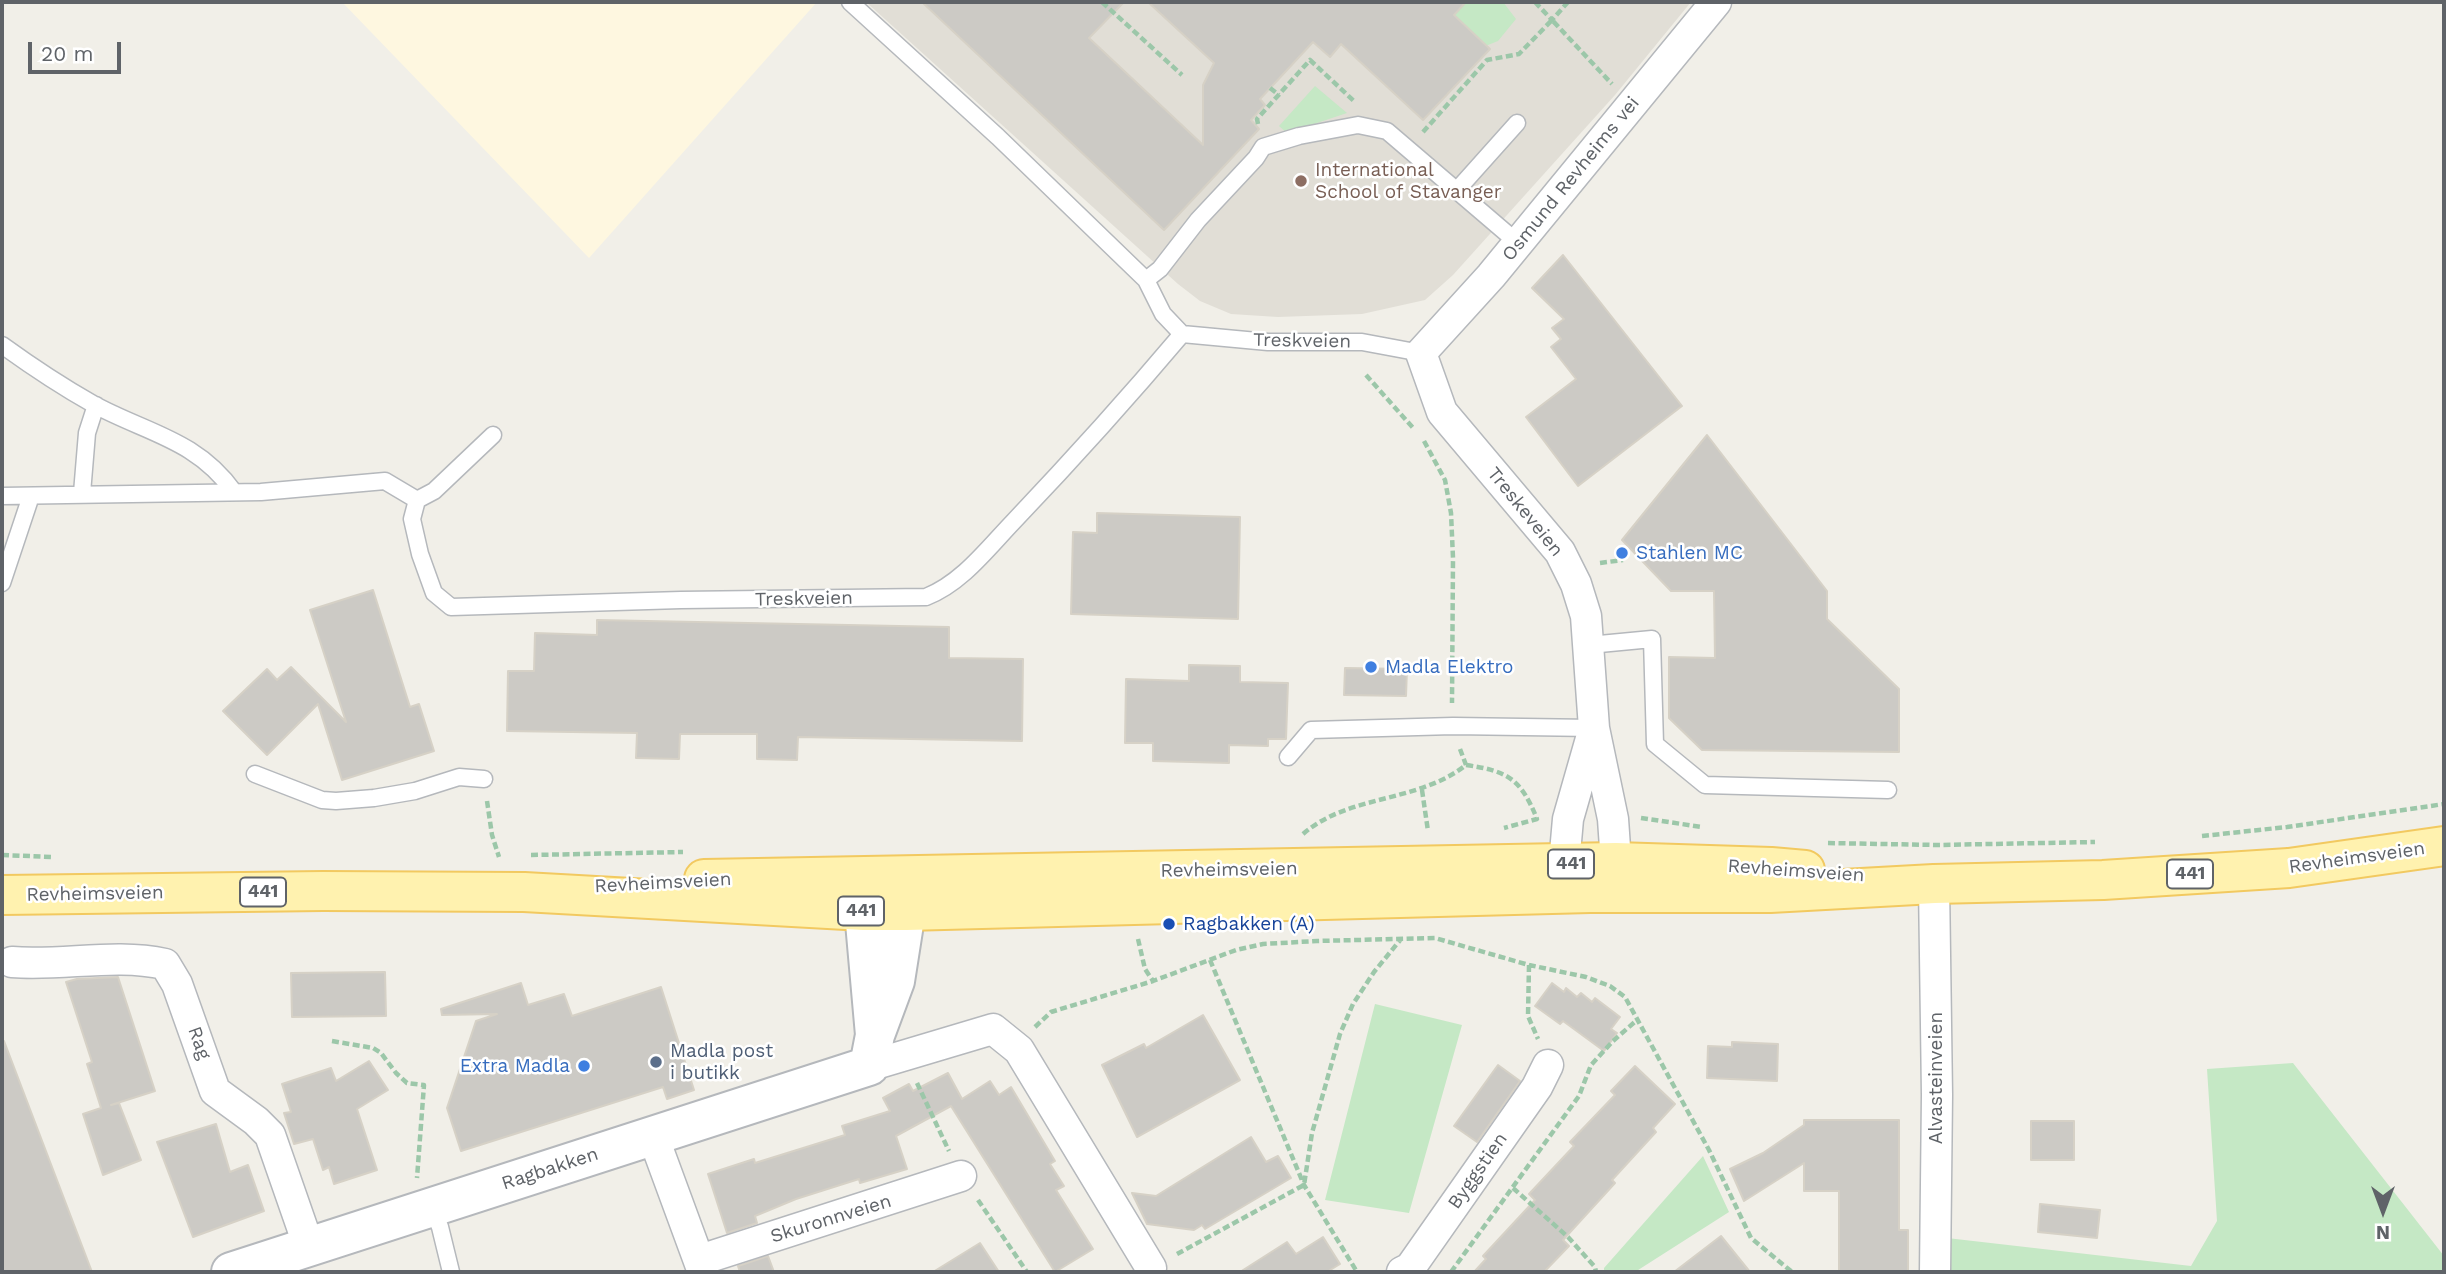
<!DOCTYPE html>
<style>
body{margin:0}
#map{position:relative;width:2446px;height:1274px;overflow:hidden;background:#f1efe8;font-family:"Work Sans",sans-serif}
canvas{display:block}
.frame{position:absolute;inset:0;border:4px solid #5f6368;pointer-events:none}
.north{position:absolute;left:2348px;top:1176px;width:70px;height:70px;-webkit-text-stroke:5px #fff;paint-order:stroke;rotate:180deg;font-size:19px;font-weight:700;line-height:28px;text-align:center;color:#5f6368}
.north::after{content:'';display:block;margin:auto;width:24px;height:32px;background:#5f6368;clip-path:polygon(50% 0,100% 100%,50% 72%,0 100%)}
.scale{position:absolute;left:28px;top:42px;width:93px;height:32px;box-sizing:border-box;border:4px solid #5f6368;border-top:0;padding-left:9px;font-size:21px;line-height:24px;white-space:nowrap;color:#5f6368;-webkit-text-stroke:5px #fff;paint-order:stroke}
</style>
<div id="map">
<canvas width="2446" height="1274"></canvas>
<div class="frame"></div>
<div class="north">N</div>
<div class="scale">20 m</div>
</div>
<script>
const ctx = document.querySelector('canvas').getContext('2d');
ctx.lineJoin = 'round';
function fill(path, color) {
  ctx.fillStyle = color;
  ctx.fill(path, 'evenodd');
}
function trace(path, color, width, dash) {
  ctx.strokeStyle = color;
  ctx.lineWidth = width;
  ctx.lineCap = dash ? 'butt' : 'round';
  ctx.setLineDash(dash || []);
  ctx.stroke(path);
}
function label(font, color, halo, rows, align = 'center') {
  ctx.font = font + ' "Work Sans",sans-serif';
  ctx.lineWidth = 5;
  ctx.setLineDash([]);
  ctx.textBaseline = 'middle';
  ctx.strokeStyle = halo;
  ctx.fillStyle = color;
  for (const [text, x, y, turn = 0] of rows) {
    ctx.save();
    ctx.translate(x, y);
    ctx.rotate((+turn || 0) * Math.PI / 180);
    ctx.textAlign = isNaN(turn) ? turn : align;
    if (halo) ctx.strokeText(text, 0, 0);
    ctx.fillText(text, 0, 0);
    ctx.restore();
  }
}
fill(new Path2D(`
 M 342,2 L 817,2 L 589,258 Z`), '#fef7e0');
fill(new Path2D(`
 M 866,2 L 1691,2 L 1615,95 L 1453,275 L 1425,300 L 1362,314 L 1278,317 L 1231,314 L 1200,301 L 1178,284 Z`), '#e1ded6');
fill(new Path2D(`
 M 1453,2 L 1503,2 L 1516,19 L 1498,41 L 1478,49 L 1444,13 Z
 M 1315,86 L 1347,113 L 1287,133 L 1279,126 Z
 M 1375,1004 L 1462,1025 L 1409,1213 L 1325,1200 Z
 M 2293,1063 L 2444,1256 L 2444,1272 L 1947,1272 L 1947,1238 L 2191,1266 L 2217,1221 L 2207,1069 Z
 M 1703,1156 L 1729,1212 L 1635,1272 L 1604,1272 L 1604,1268 Z`), '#c5e8c5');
const building = new Path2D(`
 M 922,2 L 1124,2 L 1089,38 L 1203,145 L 1203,85 L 1214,63 L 1148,2 L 1466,2 L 1454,15 L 1490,49 L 1423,120 L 1341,44 L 1330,57 L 1313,42 L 1260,99 L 1265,105 L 1251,120 L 1259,129 L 1164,230 Z
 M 1563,255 L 1682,406 L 1578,486 L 1526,417 L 1576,379 L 1551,347 L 1561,339 L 1552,328 L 1564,319 L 1532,288 Z
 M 1707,435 L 1827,591 L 1827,619 L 1899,689 L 1899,752 L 1702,750 L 1669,718 L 1669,657 L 1715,658 L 1714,591 L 1671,591 L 1622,540 Z
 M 1097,513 L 1240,517 L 1238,619 L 1071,614 L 1073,532 L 1097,533 Z
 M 373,590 L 410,707 L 419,704 L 434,751 L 342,780 L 318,704 L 267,755 L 223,711 L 267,669 L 277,680 L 291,667 L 346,722 L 310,610 Z
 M 597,620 L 949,627 L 949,658 L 1023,659 L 1022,741 L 798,737 L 797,760 L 757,759 L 757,734 L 680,734 L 679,759 L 636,758 L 637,733 L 507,731 L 508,671 L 534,671 L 535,633 L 597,635 Z
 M 1189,665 L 1240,666 L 1240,682 L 1288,683 L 1286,739 L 1268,739 L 1268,746 L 1229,745 L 1229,763 L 1153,761 L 1153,743 L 1125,743 L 1126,679 L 1189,681 Z
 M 1345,668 L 1407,669 L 1406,696 L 1344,695 Z
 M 385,972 L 386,1016 L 292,1017 L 291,973 Z
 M 118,977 L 155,1091 L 111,1105 L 119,1103 L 141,1160 L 103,1175 L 83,1114 L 101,1108 L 87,1064 L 92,1062 L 66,982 L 77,979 Z
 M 521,983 L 528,1005 L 564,994 L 572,1016 L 661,987 L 694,1090 L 667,1099 L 663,1087 L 461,1151 L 447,1108 L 476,1021 L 497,1014 L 442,1015 L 441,1009 Z
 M 1552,983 L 1564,992 L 1566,988 L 1577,997 L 1581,993 L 1592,1002 L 1595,998 L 1620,1017 L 1611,1029 L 1617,1033 L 1604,1051 L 1563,1021 L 1560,1024 L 1535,1006 Z
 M 1203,1015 L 1240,1080 L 1137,1137 L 1102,1065 L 1144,1044 L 1146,1048 Z
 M 4,1041 L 92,1272 L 2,1272 L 2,1042 Z
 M 1732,1042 L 1778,1044 L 1777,1081 L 1707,1078 L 1708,1046 L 1732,1047 Z
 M 369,1061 L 388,1090 L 357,1109 L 377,1170 L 334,1184 L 329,1167 L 323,1170 L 313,1139 L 294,1144 L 284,1113 L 291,1112 L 282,1084 L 331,1068 L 336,1081 Z
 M 1498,1065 L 1520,1081 L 1477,1142 L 1454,1126 Z
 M 1635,1066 L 1675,1104 L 1653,1128 L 1656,1132 L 1612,1180 L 1615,1183 L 1563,1240 L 1569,1246 L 1544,1272 L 1474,1272 L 1486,1259 L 1483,1256 L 1535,1200 L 1529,1194 L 1574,1146 L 1570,1142 L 1615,1095 L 1611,1091 Z
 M 948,1073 L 962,1099 L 990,1081 L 999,1095 L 1011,1087 L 1055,1161 L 1050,1164 L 1064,1186 L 1056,1190 L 1093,1249 L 1055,1272 L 951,1106 L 896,1136 L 907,1169 L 860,1183 L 859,1179 L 796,1199 L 755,1216 L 757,1223 L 727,1233 L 708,1174 L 754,1159 L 755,1163 L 845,1135 L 842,1126 L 890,1111 L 883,1098 L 909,1084 L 913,1091 Z
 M 1804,1120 L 1899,1120 L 1899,1230 L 1908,1230 L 1908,1272 L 1839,1272 L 1839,1191 L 1804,1191 L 1804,1163 L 1744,1201 L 1730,1169 L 1763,1153 L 1804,1125 Z
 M 2031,1121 L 2074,1121 L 2074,1160 L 2031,1160 Z
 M 216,1124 L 230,1172 L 248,1165 L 264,1211 L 193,1237 L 157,1142 Z
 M 1251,1137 L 1266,1162 L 1278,1156 L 1291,1178 L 1205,1229 L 1202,1225 L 1194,1230 L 1147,1224 L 1132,1193 L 1156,1196 Z
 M 2040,1204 L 2100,1210 L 2097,1238 L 2038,1232 Z
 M 1721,1236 L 1750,1272 L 1674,1272 Z
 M 1323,1237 L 1340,1264 L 1327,1272 L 1240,1272 L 1287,1242 L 1296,1254 Z
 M 980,1243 L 999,1272 L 933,1272 Z
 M 768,1256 L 774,1272 L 740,1272 L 738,1266 Z`);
fill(building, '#cccac5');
trace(building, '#d6d1c6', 2);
const service = new Path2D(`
 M 850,2 L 998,137 L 1146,280 L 1163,314 L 1182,334
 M 1458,189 L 1517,123
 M 1146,280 L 1160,269 L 1198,220 L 1256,158 L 1263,147 L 1299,136 L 1358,125 L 1387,131 L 1518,243
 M 2,345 C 31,366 61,386 93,404 C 146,433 196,439 234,492
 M 493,435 L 434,491 L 417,500 L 412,519 L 420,554 L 434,593 L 451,607 L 681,600 L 926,597 C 962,583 988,548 1014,521 C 1072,460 1128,398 1182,334 L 1268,342 L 1362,342 L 1421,353
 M 82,493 L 87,433 L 96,405
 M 2,496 L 261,492 L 385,481 L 417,500
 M 2,583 L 31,496
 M 1589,645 L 1652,639 L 1655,744 L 1705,785 L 1888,790
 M 1288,757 L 1311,730 L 1453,726 L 1594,728
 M 255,774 L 322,800 L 336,801 L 374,798 L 415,791 L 459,777 L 484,779
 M 432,1207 L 440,1227 L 451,1272`);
const minor = new Path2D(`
 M 1594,728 L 1568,819 L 1564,864 L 1590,893 L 1616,862 L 1613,819 L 1594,728 L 1586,616 L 1576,584 L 1560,552 L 1442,412 L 1421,353 L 1491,276 L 1716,2
 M 1934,884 L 1937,1095 L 1935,1272
 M 12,962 C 64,966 115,953 165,964 L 177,984 L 215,1091 L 256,1121 L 270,1135 L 309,1247
 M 869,1066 L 993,1029 L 1019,1050 L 1151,1268
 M 653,1136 L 703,1272
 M 700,1260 L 961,1176
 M 1402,1272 L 1410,1268 L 1537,1087 L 1548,1065`);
const tertiary = new Path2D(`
 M 231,1272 L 869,1066 L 875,1035 L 895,981 L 906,911 L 884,877 L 864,911 L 875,1035`);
const primary = new Path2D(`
 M 704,879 L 1616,862 L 1771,867 L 1805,870
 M 2,895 L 323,891 L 524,892 L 864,911 L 906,911 L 1590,893 L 1770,893 L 1934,884 L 2103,880 L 2289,868 L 2444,846`);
trace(service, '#b5b8bc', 19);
trace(minor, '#b5b8bc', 33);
trace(tertiary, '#b5b8bc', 42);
trace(primary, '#f2c960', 42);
trace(new Path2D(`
 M 1102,2 L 1182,75
 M 1535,2 L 1552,20 L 1568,2
 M 1270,88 L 1279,95
 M 1258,124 L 1257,119 L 1310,60 L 1355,102
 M 1423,132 L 1487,60 L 1519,54 L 1552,20 L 1612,84
 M 1366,375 L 1414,429
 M 1424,441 L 1445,480 L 1451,513 L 1453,558 L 1452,703
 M 1600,563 L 1623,560
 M 1460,749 L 1466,765
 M 1422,790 L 1428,831
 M 487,801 L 492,835 L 499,857
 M 1641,818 L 1702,827
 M 1303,834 C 1349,794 1418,803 1466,765 C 1508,771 1521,779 1537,819 L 1504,828
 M 2202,836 L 2287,827 L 2444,804
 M 1828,843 L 1937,845 L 2095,842
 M 2,855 L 53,857
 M 531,855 L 683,852
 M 1138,939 L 1145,969 L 1153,981
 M 1210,960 L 1304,1185 L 1357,1272
 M 1529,965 L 1528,1016 L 1538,1039
 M 1035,1027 L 1051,1012 L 1153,981 L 1236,950 L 1263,944 L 1317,941 L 1435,938 L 1529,965 L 1586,977 L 1610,986 L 1625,997 L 1709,1150 L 1751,1238 L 1792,1272
 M 332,1041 L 373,1048 L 381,1053 L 396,1073 L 407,1083 L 424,1085 L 417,1178
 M 917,1083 L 949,1151
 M 1513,1188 L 1568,1237 L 1595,1267 L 1596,1272
 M 978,1200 L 1027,1272
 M 1177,1254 L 1304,1185 L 1312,1133 L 1340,1034 L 1353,1004 L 1374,972 L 1401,939
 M 1451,1272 L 1579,1096 L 1591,1065 L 1613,1041 L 1637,1020`), '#9cc7a9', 4.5, [7, 3.5]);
trace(service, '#fff', 16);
trace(minor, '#fff', 30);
trace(tertiary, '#fff', 38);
trace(primary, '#fff2af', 38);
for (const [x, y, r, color] of [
 [1301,181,7,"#8d6e63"],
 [1622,553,7,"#3f7fe0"],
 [1371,667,7,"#3f7fe0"],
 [1169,924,7,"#1a4fb4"],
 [656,1062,7,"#5c6f8a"],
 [584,1066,7,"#3f7fe0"]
]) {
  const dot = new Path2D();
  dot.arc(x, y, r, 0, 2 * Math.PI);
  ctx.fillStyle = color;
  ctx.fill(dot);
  trace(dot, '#fff', 2.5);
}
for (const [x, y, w] of [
 [1571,864,46],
 [2190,874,46],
 [263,892,46],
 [861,911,46]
]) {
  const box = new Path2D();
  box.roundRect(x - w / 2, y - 14.5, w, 29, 5);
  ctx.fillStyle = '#fff';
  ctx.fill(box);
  trace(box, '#5f6368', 2);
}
label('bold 18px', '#5f6368', null, [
 ["441",1571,864],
 ["441",2190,874],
 ["441",263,892],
 ["441",861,911]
]);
label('19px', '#785e54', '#fff', [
 ["International",1315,170],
 ["School of Stavanger",1315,192]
], 'left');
label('19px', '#5f6368', '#fff', [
 ["Osmund Revheims vei",1571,179,-51],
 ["Treskveien",1302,341,1],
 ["Treskeveien",1525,512,51],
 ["Treskveien",804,599,-1],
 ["Revheimsveien",2357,858,-8],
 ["Revheimsveien",1229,870,-1],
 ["Revheimsveien",1796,871,4],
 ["Revheimsveien",663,883,-3],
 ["Revheimsveien",95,894,-1],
 ["Rag",199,1043,70],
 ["Alvasteinveien",1936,1078,-90],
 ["Ragbakken",550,1169,-18],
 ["Byggstien",1478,1171,-55],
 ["Skuronnveien",831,1219,-17]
]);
label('19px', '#366cbe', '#fff', [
 ["Stahlen MC",1636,553],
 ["Madla Elektro",1385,667],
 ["Extra Madla",570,1066,"right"]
], 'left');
label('19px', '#164399', '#fff', [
 ["Ragbakken (A)",1183,924]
], 'left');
label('19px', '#4e5e75', '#fff', [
 ["Madla post",670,1051],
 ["i butikk",670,1073]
], 'left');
</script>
